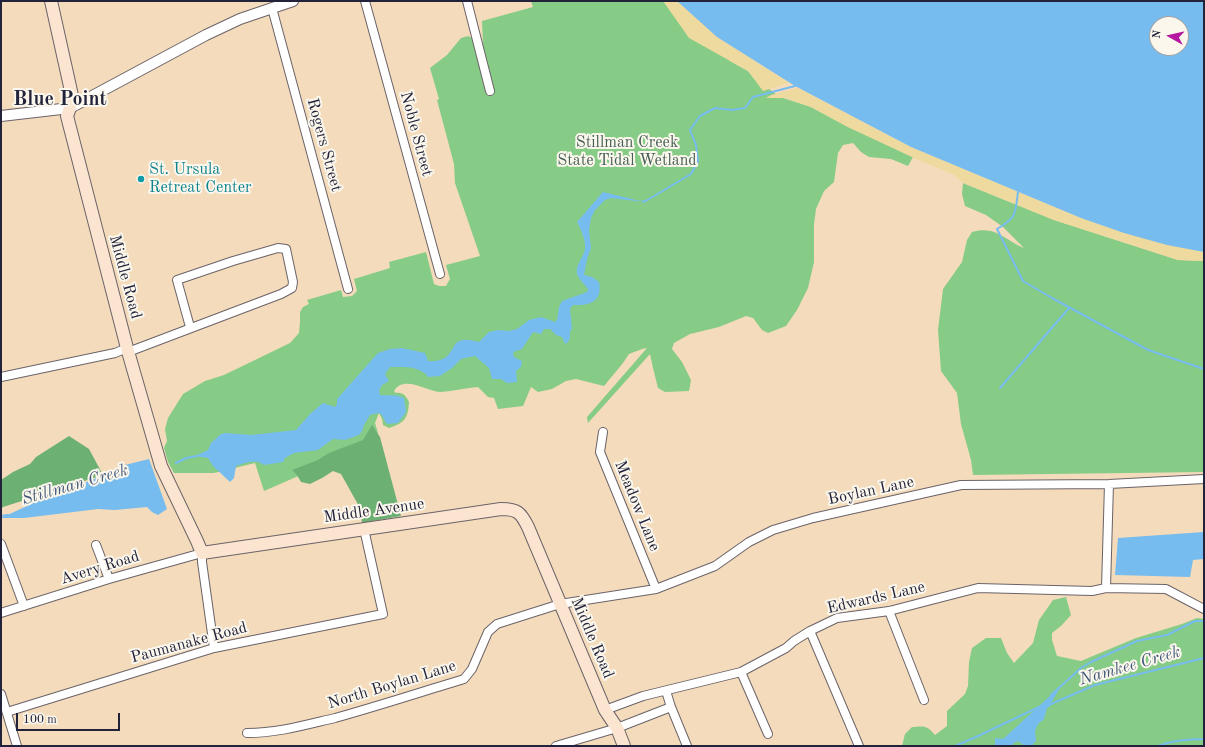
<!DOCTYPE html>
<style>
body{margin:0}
#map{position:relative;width:1205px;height:747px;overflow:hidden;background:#f3dbbb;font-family:"Old Standard TT",serif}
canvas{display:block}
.frame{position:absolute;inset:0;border:2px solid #22223b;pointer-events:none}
.north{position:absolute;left:1149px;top:16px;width:40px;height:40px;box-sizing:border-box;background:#fbf7ec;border:1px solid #a4a2a5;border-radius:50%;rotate:278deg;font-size:11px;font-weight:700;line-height:16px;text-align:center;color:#22223b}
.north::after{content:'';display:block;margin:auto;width:14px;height:18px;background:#b5179e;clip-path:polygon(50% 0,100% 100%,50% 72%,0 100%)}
.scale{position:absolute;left:16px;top:713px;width:104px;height:18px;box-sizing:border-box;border:2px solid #22223b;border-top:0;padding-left:5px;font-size:12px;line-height:14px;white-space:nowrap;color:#22223b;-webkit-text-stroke:3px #fbf7ec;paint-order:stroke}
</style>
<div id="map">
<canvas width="1205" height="747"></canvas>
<div class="frame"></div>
<div class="north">N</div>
<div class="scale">100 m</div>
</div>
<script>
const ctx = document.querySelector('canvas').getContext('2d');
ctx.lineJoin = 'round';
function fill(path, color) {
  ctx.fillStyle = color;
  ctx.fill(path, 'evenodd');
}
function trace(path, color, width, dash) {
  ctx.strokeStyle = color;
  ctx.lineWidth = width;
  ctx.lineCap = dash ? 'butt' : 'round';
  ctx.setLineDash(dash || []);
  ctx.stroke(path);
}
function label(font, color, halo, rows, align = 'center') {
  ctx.font = font + ' "Old Standard TT",serif';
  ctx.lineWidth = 4;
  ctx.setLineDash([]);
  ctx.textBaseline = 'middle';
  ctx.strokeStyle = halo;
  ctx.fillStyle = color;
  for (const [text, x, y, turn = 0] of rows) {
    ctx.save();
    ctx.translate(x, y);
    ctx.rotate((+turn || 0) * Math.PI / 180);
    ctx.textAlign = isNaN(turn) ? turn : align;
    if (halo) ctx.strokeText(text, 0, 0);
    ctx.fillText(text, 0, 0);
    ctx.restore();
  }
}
fill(new Path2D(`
 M 531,1 L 673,1 L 730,61 L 748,71 L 754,78 L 780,97 L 811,107 L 848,127 L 913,157 L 908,166 L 891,159 L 869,157 L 861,152 L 853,143 L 843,145 L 838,153 L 834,182 L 824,191 L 816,209 L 814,224 L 814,262 L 808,288 L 797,310 L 786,326 L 768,333 L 762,330 L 753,318 L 746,316 L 719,327 L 690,334 L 674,343 L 672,349 L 682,362 L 691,380 L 689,391 L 665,392 L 658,388 L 653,368 L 650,354 L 588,423 L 587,417 L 647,348 C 640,349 635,352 629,354 L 623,363 L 604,386 L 576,379 L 566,381 L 552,389 L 538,392 L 531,387 L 523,406 L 498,409 L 494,398 L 488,397 L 478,387 C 466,388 453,391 441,392 C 428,392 404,374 394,391 L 396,393 C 403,392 406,396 409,402 C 408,418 405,423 389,428 L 383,425 L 382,419 L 379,413 L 375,423 L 378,433 L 335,460 L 264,491 L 255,463 L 214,473 L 174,473 L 168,462 L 164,448 L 167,441 L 165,429 L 168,418 L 183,394 L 205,381 L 224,375 L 290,343 L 299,333 L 300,322 L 300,312 L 303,307 L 309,304 L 307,300 L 341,290 L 343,297 L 352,296 L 357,291 L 354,279 L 390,268 L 389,262 L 426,252 L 434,284 L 439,286 L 446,286 L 450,279 L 446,265 L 480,256 L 455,183 L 454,164 L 437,100 L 439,99 L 430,68 L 447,55 L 461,38 L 468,36 L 472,38 L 475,46 L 483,44 L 482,21 L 533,7 Z
 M 963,183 L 1054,220 L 1178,260 L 1204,261 L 1204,472 L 973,475 L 971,460 L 961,424 L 957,393 L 941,371 L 938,330 L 943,289 L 962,262 L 967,240 L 972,232 C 995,225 1005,240 1024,248 L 1003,227 L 986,215 L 965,206 L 962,194 Z
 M 1066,597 L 1071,615 L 1061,626 L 1052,633 L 1052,640 L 1057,656 L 1081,661 L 1136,638 L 1182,624 L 1197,618 L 1204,619 L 1204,746 L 902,746 L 905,734 L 912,727 C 924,726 927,725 935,735 L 947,726 L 947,711 L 965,694 L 968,686 L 969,662 L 972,648 L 986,638 L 1001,638 L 1007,653 L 1014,663 L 1033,643 L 1039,620 L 1053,600 Z`), '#86cc87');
fill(new Path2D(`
 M 372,425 L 380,437 L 401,516 L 362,523 L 360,508 L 341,474 L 333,471 L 322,478 L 310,484 L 301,482 L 297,475 L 292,470 L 318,460 L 329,453 L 363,440 Z
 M 69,436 L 89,449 L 103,475 L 3,507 L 1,509 L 1,480 L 13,472 L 30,464 L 36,457 Z`), '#6cb074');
fill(new Path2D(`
 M 663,1 L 677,1 L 717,37 L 789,83 L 763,91 L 748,71 L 689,38 Z
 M 798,88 L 911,147 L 1081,218 L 1198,251 L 1204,252 L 1204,261 L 1178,260 L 1054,220 L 963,183 L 954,175 L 912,157 L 848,127 L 811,107 L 786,98 L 766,98 L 771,95 Z`), '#eeda9e');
fill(new Path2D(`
 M 677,1 L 1204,1 L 1204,252 L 1167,245 L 1124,233 L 1081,218 L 911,147 L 795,86 L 717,37 ZM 1157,24 L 1181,24 L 1181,48 L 1157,48 Z
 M 603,192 L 644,202 L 611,198 L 605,200 L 595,210 L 591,218 L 589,230 L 591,248 L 587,259 L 584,275 L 592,277 L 599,282 C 603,302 589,306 573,305 L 570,309 L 572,328 L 570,332 L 570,338 L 568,342 L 565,344 L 562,337 L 556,335 L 550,329 L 544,329 L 541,334 L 533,332 L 522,349 L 513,352 L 514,357 L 522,361 L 521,367 L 516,371 L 517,382 L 507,383 L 501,379 L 492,379 L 489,368 L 475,356 L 461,359 L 452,368 L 440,376 L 428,377 C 420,365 402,367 390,367 L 385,374 L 389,381 L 382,385 L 379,391 L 380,395 C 388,396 397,394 404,398 L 406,412 L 398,423 L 387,424 C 380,414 384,411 370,415 L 364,425 L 362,431 L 359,435 L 345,440 L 333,439 L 318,450 L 294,453 L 285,458 L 283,462 L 264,465 C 255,458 246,463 236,466 L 234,478 L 230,482 L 213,466 L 208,458 L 195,456 L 208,450 L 211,443 L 221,434 L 226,433 L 251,435 L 296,430 L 310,414 L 323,403 L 335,407 L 337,404 L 337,399 L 378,353 L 390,349 L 402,348 L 425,353 L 428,361 C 456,363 449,341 463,340 C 468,339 474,341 479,342 L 489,332 L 498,330 L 509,331 L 517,329 L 529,320 L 541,317 L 555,322 L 557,320 L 559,307 L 562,301 L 587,292 L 588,289 C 585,285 579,279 577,274 C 575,265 584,257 585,249 C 586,240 581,230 577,222 Z
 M 149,459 L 167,509 L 158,515 L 152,512 L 147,507 L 115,510 L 98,509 L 24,518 L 1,518 L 40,500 L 92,480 L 125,465 Z
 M 1204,532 L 1204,559 L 1193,560 L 1190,577 L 1115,575 L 1118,538 Z
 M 1061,686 L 1051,703 L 1053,704 L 1047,708 L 1044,719 L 1038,724 L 1035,731 L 1036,741 L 1033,744 L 1033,746 L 1025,746 L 1018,741 L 1014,743 L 1011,746 L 994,746 L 995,744 L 995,738 L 1003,739 Z`), '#77bcee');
trace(new Path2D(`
 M 1018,192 C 1015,214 1017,217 997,229 L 1023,281 L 1052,298 L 1148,350 L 1204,369
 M 643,201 L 644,202 L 691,174 L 698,161 L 696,145 L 690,130 L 700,116 L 715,108 L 732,110 L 745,108 L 753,97 L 795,86
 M 1000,388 L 1069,308
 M 176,463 L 186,458 L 197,456
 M 1,516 L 8,515
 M 1051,695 L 1081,668 L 1091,662 L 1137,641 L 1167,635 L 1195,621 L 1204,621
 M 1051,704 L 1095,685 L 1204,658
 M 955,746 L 976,737 L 1039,707
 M 1158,746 C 1173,740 1188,739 1204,739`), '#77bcee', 2);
const minor = new Path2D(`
 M 365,1 L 440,274
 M 467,1 L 490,91
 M 272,8 L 348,289
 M 128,352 L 281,294 L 292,288 L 293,282 L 286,249 L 278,248 L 233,261 L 177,280 L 190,327
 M 1,377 L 115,353 L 127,348
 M 603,432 L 600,452 L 656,589
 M 1,544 L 24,606
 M 96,545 L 109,579
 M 1106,588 L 1109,484
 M 889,611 L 924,700
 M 1,613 L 109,579 L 202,553 L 202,562 L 214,648
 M 810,631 L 859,746
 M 741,672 L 768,734
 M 666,691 L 671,707 L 687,746
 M 1,694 L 17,746
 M 605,710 L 643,696 L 741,672 L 786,648 L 794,641 L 810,631 L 837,618 L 889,611 L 978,588 L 1092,591 L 1106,588 L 1166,589 L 1204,609
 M 7,712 L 214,648 L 383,614 L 364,529
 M 247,733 C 278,733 305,725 335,718 C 378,706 421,692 464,679 L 472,669 L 488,632 L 497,624 L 560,604 L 656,589 L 715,566 L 749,542 L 773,530 L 813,518 L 961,485 L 1109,484 L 1204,479
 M 556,746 L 617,728 L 671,707`);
const tertiary = new Path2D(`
 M 1,116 L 70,108 L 206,35 L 240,19 L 293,1`);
const secondary = new Path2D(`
 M 51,1 L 73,100 L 67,116 L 127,348 L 161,466 L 197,541 L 202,553 L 501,509 C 518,509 521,513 528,527 L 605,710 L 617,728 L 624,746`);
trace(minor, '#6b6368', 10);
trace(tertiary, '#6b6368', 12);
trace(secondary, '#6b6368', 14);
trace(minor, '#fff', 8);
trace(tertiary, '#fff', 10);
trace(secondary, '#fce5d0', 12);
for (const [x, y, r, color] of [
 [141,179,4,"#0f9aa8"]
]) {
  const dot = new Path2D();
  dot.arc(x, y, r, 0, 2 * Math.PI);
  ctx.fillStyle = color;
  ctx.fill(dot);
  trace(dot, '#fbf7ec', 1.5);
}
label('16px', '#22223b', '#fbf7ec', [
 ["Noble Street",416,134,75],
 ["Rogers Street",324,145,75],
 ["Middle Road",125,277,75],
 ["Boylan Lane",871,491,-12],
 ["Meadow Lane",637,506,68],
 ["Middle Avenue",374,511,-8],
 ["Avery Road",100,568,-17],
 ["Edwards Lane",876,598,-13],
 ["Middle Road",592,638,67],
 ["Paumanake Road",189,643,-15],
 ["North Boylan Lane",392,685,-17]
]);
label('16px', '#455e56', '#fbf7ec', [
 ["Stillman Creek",627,143],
 ["State Tidal Wetland",627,161]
]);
label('16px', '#0d838f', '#fbf7ec', [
 ["St. Ursula",149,170],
 ["Retreat Center",149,188]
], 'left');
label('italic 17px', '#40587a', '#fbf7ec', [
 ["Stillman Creek",75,485,-16],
 ["Namkee Creek",1130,666,-16]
]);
label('bold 20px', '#22223b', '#fbf7ec', [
 ["Blue Point",60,100]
]);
</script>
